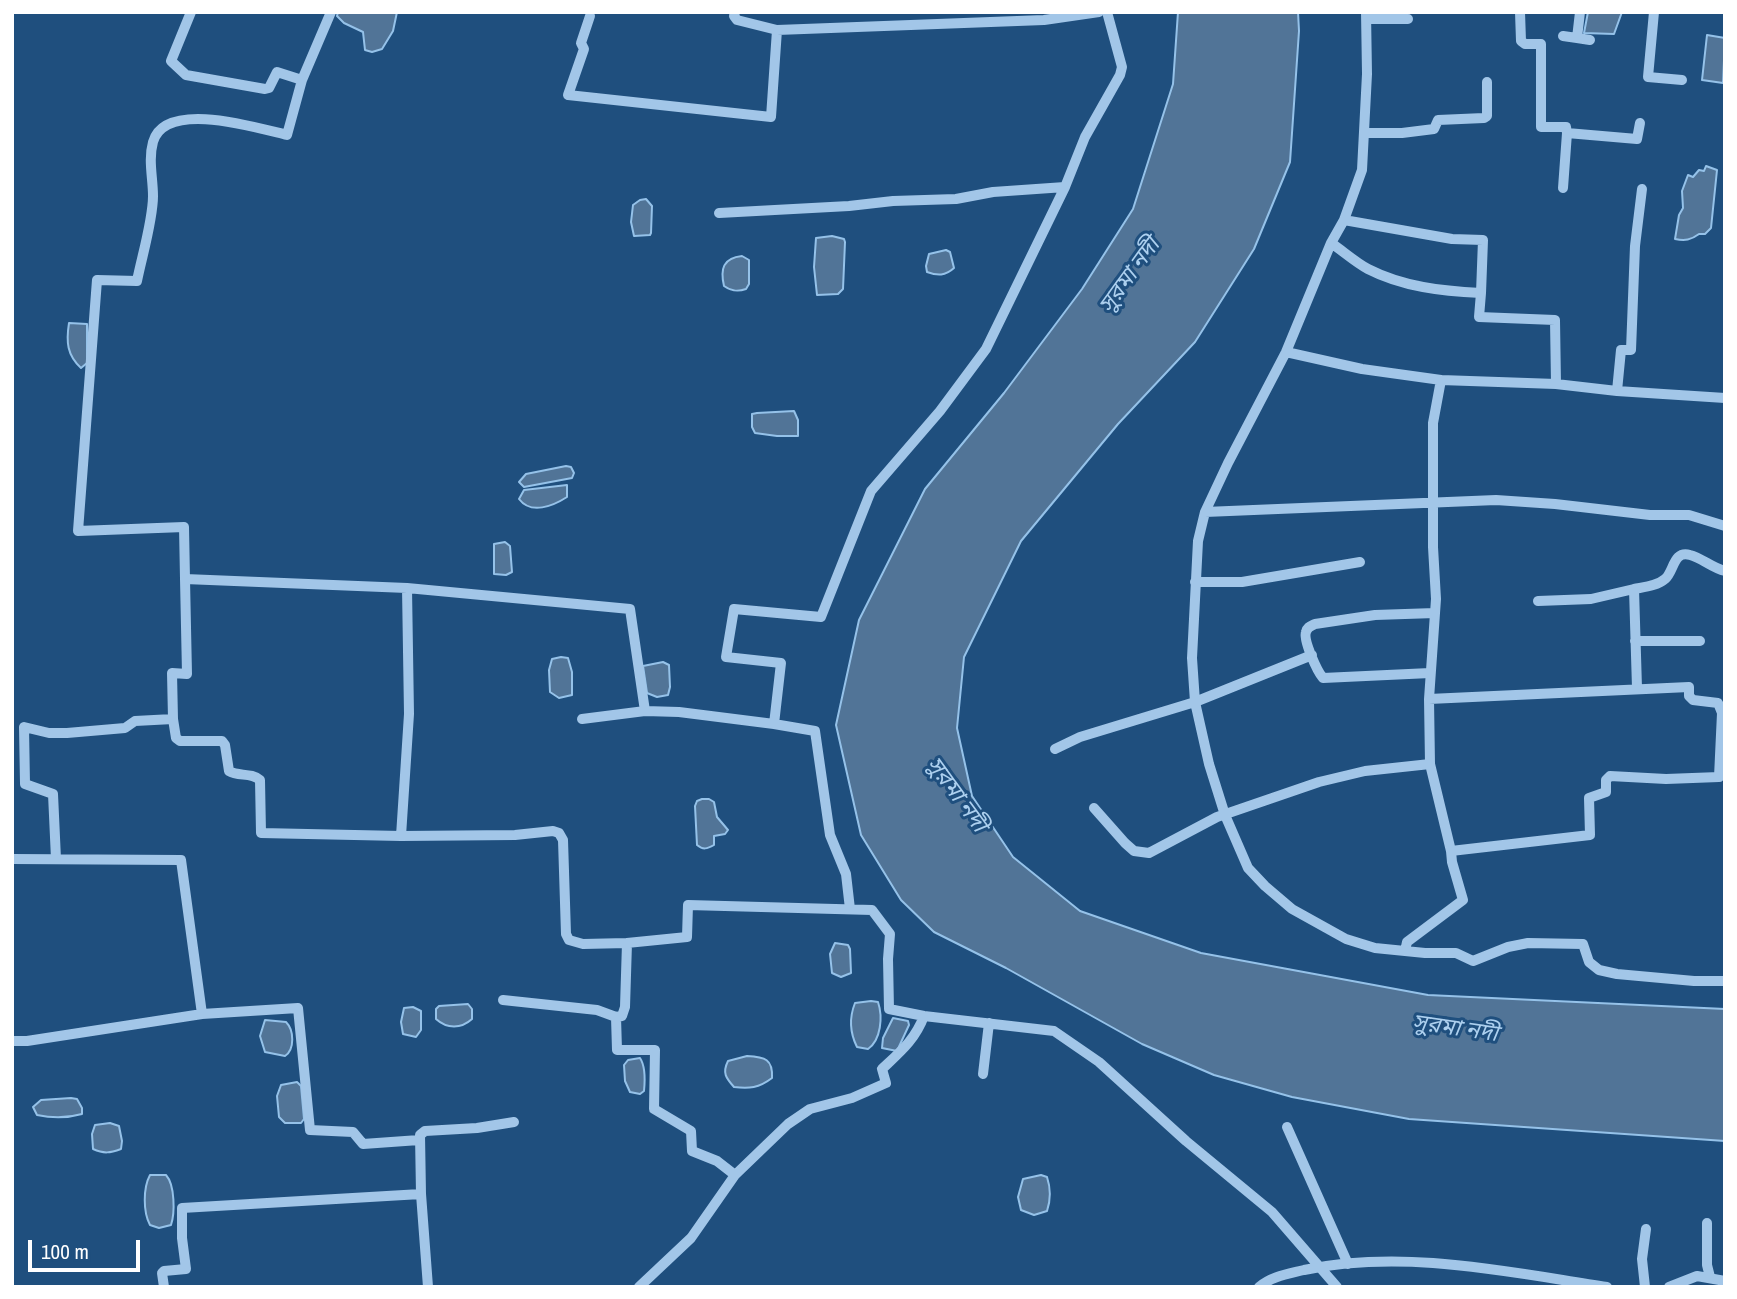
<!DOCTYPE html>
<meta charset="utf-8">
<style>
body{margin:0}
#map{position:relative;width:1737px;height:1299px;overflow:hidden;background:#1f4f7e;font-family:"Archivo Narrow",sans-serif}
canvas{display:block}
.frame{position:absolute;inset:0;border:14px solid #fff;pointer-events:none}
.scale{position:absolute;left:28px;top:1240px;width:112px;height:32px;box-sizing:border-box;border:4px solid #fff;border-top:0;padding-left:9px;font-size:21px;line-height:24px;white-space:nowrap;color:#fff;-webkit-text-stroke:5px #1f4f7e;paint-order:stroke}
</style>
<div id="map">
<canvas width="1737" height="1299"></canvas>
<div class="frame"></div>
<div class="scale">100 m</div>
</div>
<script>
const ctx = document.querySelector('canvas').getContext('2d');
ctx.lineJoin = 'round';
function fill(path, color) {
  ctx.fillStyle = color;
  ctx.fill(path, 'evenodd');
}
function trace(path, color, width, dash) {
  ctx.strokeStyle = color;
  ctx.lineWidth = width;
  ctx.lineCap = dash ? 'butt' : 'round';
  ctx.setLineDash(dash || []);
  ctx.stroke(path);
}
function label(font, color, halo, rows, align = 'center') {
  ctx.font = font + ' "Archivo Narrow","Noto Sans Bengali",sans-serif';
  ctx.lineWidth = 6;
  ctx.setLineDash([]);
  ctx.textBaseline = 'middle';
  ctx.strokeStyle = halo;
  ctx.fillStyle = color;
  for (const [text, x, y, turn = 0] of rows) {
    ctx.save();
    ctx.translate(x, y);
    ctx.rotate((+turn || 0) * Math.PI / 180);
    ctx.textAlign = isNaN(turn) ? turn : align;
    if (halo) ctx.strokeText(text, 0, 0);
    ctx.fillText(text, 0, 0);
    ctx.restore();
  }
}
const water = new Path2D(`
 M 338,12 L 397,12 L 393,31 L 382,49 L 372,52 L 365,50 L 363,32 L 344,23 L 337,16 Z
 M 1178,12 L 1298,12 L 1299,31 L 1290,162 L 1254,249 L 1195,342 L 1118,424 L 1021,541 L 964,657 L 957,728 L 972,796 L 1013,857 L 1080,911 L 1201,953 L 1428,995 L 1725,1009 L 1725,1141 L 1409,1119 L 1292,1097 L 1214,1075 L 1142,1044 L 1006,968 L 934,932 L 901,900 L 861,835 L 836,725 L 859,620 L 925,489 L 1004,393 L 1082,289 L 1133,209 L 1173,84 Z
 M 1588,12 L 1622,12 L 1614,34 L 1584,33 Z
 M 1707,35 L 1725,38 L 1723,83 L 1702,80 Z
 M 1706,166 L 1717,170 L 1711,228 L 1705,234 L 1699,234 C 1691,240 1685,241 1675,239 L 1679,215 L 1683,208 L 1682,191 L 1688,175 L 1693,177 L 1699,170 L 1704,171 Z
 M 646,199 L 652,206 L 651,233 L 650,235 L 634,236 L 631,222 L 633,205 L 640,200 Z
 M 832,236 L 844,239 L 845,242 L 843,289 L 838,294 L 817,295 L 814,267 L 816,238 Z
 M 946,250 L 950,252 L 954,268 C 945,276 938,276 927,272 L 926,266 L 929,254 Z
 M 742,256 L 749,260 L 749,284 L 746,289 C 737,292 731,291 724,286 C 720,269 723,258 742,256 Z
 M 69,323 L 87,324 L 87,363 L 81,368 C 67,355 66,342 69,323 Z
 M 794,411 L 798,420 L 798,436 L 777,436 L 755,433 L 752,427 L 752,414 L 757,413 Z
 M 566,466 L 571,467 L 574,473 L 572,478 L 524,487 L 519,482 L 526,474 Z
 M 567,485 L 567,497 C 553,506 531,515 519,499 L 524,490 Z
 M 505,542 L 510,546 L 512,572 L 506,575 L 494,574 L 494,544 Z
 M 561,657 L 568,658 L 572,672 L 572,695 L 559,698 L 550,692 L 549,670 L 552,659 Z
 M 663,662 L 669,665 L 670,687 L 668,695 L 657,697 L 647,693 L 643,666 Z
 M 702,799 L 709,799 L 714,802 L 717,817 L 728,830 L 725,834 L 714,836 L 714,845 C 707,849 703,850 697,845 L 695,806 L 697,801 Z
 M 835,943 L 848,945 L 850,949 L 851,973 L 841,977 L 832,973 L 830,954 Z
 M 871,1001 L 878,1002 C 883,1017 881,1040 868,1049 L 857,1047 C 850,1033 849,1018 855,1003 Z
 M 468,1004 L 472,1009 L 472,1019 C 461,1029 447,1029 436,1019 L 436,1009 L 439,1006 Z
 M 413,1007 L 421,1011 L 421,1030 L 416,1037 L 403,1034 L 401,1022 L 404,1008 Z
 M 893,1018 L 908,1021 L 909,1025 L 897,1051 L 882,1048 L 883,1038 Z
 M 265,1020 L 286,1022 C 294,1030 295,1049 285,1056 L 265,1052 L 260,1036 Z
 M 747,1056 C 765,1057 773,1059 772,1078 C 759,1088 749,1089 734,1087 C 726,1078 722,1073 728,1061 Z
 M 640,1058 C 646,1067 645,1081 644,1091 L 640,1094 L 630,1092 L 625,1081 L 624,1065 L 628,1060 Z
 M 297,1082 L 301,1086 L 304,1119 L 301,1123 L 285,1123 L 279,1117 L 277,1096 L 281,1085 Z
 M 71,1098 L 77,1099 L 82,1108 L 82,1114 C 68,1118 51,1118 37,1115 L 33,1107 L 41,1100 Z
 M 110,1123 L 119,1126 L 122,1141 L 121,1149 C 110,1153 104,1154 93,1149 L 92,1134 L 95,1125 Z
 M 150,1175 L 166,1175 C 175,1185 175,1213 171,1225 L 159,1228 L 150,1225 C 143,1212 143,1188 150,1175 Z
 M 1041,1175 L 1047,1177 C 1051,1189 1051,1199 1047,1211 L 1034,1215 L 1021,1210 L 1018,1197 L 1023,1179 Z`);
fill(water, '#517497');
trace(water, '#95c2e9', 2);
trace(new Path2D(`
 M 191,12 L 171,61 L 186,75 L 265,89 L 269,88 L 277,72 L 302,80
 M 331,12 L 302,80 L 287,135 C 258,128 165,99 153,142 C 148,160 153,178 153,196 C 153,220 142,256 137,281 L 97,280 L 78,531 L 184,527 L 185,579 L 407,588 L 409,714 L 401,836
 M 735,12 L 734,16 L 737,20 L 777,30 L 1044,20 L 1099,12
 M 1366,12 L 1367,74 L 1362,170 L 1344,220 L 1331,243 L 1286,352 L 1228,463 L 1205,512 L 1198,541 L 1192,658 L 1195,702 L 1209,764 L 1225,815 L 1248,868 L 1265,886 L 1292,909 L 1346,939 L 1375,948 L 1425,953 L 1456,953 L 1473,961 L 1508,947 L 1528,943 L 1583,944 L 1589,962 L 1599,970 L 1617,974 L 1694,981 L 1725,981
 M 1520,12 L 1521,41 L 1525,44 L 1541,44 L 1541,127 L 1566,127 L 1567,133 L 1637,139 L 1640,123
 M 1580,12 L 1577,38 L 1590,40
 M 1654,12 L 1648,77 L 1682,80
 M 590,16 L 581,43 L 584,49 L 568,95 L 771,117 L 777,30
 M 1367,19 L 1408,19
 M 1563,36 L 1577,38
 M 1364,133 L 1402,133 L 1434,129 L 1438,120 L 1484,118 L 1487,116 L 1487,82
 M 1563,188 L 1567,133
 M 719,213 L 849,206 L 893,201 L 956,199 L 993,192 L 1065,187
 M 1344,220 L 1452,239 L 1483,240 L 1481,293
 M 1331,243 C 1343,251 1355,262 1368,269 C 1403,287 1442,291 1481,293 L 1479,317 L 1555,320 L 1556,384
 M 1286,352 L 1362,369 L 1441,380 L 1556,384 L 1617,391 L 1725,398
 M 1617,391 L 1621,350 L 1631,350 L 1635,246 L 1642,189
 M 1205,512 L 1496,500 L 1555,504 L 1650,515 L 1689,515 L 1725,526
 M 1195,582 L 1242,582 L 1360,562
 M 407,588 L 630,609 L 645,711
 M 1634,589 C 1644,587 1657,586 1665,579 C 1674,572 1673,550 1690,555 C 1702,558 1712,568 1725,571
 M 1538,601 L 1591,599 L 1634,589 L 1637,688
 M 1635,641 L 1700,641
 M 1430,673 L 1323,678 C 1317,671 1303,640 1306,632 C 1307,627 1311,626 1315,624 L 1375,615 L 1435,613
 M 1429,699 L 1689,687 L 1689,696 L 1693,700 L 1718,703 L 1722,713 L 1719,777 L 1666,779 L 1610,776 L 1606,780 L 1606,792 L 1589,798 L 1590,835 L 1451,851
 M 173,719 L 176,738 L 180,741 L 222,741 L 225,745 L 229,771 C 238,777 251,772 260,780 L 261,833 L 401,836 L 515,835 L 553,831 L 559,833 L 563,840 L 566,934 L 569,940 L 583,944 L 627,943
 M 582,719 L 645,711 L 679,712 L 774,724
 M 1055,749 L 1080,737 L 1195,702 L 1312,655
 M 1094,808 L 1125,843 L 1134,851 L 1149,853 L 1217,817 L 1319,782 L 1365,771 L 1430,764
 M 12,859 L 181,860 L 202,1014
 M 56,859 L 53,794 L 25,784 L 24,727 L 49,733 L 67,733 L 125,728 L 135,721 L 173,719 L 172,673 L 187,674 L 185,579
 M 850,909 L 846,874 L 830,835 L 815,731 L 774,724 L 781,663 L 726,657 L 734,609 L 821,617 L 871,491 L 940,411 L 986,349 L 1065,187 L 1085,137 L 1120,75 L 1122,67 L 1107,12
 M 1405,951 L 1407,942 L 1463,900 L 1452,862 L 1451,851 L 1430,764 L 1429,699 L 1436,599 L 1433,547 L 1433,423 L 1441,380
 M 503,1000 L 597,1010 L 616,1017
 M 12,1041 L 27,1041 L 202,1014 L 298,1008 L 310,1130 L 353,1132 L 363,1144 L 419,1140
 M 983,1074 L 989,1023
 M 1287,1127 L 1348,1264
 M 735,1175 L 717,1161 L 692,1151 L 691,1131 L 654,1109 L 655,1050 L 617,1050 L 616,1017 L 622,1016 L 625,1007 L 627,943 L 687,937 L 688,905 L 872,910 L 890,934 L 888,959 L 889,1009 L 924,1016 L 1054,1031 L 1099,1062 L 1186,1141 L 1272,1212 L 1337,1287
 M 1707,1223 L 1707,1265 L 1710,1277
 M 164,1287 L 162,1273 L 164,1271 L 186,1269 L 182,1238 L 182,1208 L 421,1194
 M 428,1287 L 421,1194 L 420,1135 L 425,1131 L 477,1128 L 514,1122
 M 639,1287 L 691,1238 L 735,1175 L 788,1124 L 810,1109 L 852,1098 L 886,1083 L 882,1069 C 900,1052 915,1040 924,1016
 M 1259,1287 C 1272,1276 1288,1274 1304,1270 C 1404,1249 1507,1272 1607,1287
 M 1645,1287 L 1642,1259 L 1646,1229
 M 1669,1287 L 1697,1276 L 1725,1281`), '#a2c6e8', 10);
label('italic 23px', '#add0ef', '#1f4f7e', [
 ["সুরমা নদী",1130,276,-54],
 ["সুরমা নদী",956,795,54],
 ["সুরমা নদী",1455,1029,8]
]);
</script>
